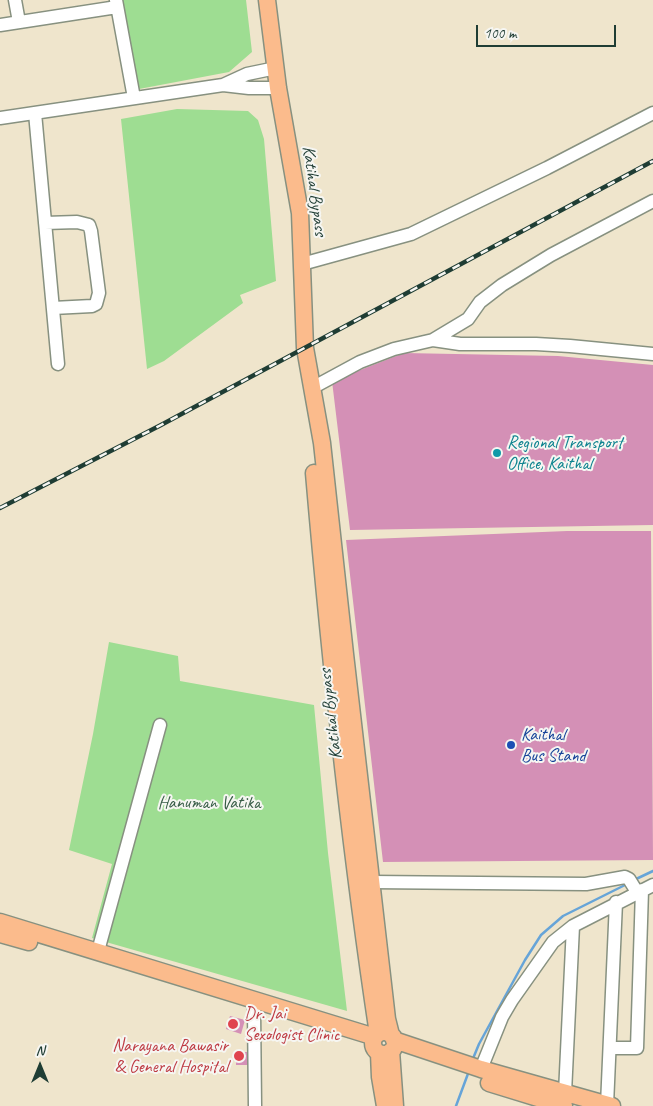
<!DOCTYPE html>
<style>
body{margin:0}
#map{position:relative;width:653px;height:1106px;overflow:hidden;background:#efe5cc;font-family:Caveat,sans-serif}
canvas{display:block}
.north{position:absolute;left:15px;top:1041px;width:50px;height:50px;-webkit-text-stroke:4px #f6f6f2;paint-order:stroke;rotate:0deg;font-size:14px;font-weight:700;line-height:20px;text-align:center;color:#1f3d34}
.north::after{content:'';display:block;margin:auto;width:18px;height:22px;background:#1f3d34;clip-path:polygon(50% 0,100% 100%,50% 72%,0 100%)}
.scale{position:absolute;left:476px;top:25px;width:140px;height:22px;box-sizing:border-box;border:2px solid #1f3d34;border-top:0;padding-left:6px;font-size:15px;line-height:18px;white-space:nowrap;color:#1f3d34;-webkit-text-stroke:4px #f6f6f2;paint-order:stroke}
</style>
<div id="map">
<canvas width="653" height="1106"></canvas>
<div class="north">N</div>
<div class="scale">100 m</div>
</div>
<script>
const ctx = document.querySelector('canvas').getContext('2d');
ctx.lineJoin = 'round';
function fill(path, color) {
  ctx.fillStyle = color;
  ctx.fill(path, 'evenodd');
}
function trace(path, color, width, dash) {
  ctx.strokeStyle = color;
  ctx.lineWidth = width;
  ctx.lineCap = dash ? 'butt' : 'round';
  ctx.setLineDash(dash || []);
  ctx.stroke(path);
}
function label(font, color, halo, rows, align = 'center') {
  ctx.font = font + ' Caveat,sans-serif';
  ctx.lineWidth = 4;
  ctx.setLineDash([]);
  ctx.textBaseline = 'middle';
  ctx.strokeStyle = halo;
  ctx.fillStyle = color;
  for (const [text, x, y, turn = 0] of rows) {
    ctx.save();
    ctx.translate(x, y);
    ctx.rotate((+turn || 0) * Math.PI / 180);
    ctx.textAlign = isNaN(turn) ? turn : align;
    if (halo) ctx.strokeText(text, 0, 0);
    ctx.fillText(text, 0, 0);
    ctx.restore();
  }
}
fill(new Path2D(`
 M 122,0 L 246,0 L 252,52 L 229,72 L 139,89 Z
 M 177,109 L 248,111 L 258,120 L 264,139 L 276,281 L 240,295 L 243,303 L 164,361 L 147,369 L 121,119 Z
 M 109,642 L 178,656 L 180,681 L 314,705 L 328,853 L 347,1011 L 92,938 L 112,864 L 69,850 L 93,734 Z`), '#9edd92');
trace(new Path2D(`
 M 634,880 L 653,871
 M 472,1061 L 479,1044 L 525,960 L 541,935 L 563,916 L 627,884
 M 456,1106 L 469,1071`), '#66a4d8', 2.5);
fill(new Path2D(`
 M 404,353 L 558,356 L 653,365 L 653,525 L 350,530 L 332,381 Z
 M 567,531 L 651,531 L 653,860 L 383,862 L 346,540 Z
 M 230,1016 L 245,1020 L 241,1034 L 226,1029 Z
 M 236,1052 L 249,1052 L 249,1065 L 236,1065 Z`), '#d490b6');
const minor = new Path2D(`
 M 15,0 L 19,22
 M 116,0 L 134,98
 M 0,25 L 117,7
 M 223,85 L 247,74 L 276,68
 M 35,113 L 58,364
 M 0,118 L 223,85 L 249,88 L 278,88
 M 45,223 L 77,222 L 89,225 L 91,231 L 99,293 L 96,304 L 92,306 L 53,308
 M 302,264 L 411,234 L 547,168 L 653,113
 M 433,340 L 468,319 L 480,302 L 502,285 L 551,255 L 653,201
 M 312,388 L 360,362 L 394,349 L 433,340 L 460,344 L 536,344 L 570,346 L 653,354
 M 371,882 L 586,884 L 625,877 L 629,879 L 637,892
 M 98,951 L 160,725
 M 254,1010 L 255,1106
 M 611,1048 L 637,1048 L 642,890
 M 481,1069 L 502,1017 L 512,1000 L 553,942 L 573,926 L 653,885
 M 565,1093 L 573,926
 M 607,1105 L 616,902`);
const major = new Path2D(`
 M 267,0 L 278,88 L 300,213 L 305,348 L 322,443 L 345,654 L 387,1019 L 391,1035
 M 314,473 C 330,660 350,848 378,1034
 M 0,922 L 375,1037
 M 0,934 L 29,942
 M373 1043a11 11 0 1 1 22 0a11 11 0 1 1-22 0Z
 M 394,1040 L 481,1069 L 612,1106
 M 391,1051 L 395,1106
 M 379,1053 L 380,1077 L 385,1106
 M 489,1083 L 564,1106`);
trace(minor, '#879180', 15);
trace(major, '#879180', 19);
trace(minor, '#fff', 12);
trace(major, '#fbbb8c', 16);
const rail = new Path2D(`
 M 0,508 L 161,425 L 653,161`);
trace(rail, '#1f3d34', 4.5);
trace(rail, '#f6f6f2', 2.5, [8]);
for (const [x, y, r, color] of [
 [497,453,5,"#0f9aa8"],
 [511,745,5,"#1a4fb4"],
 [233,1024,6,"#e0444e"],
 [239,1056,6,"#e0444e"]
]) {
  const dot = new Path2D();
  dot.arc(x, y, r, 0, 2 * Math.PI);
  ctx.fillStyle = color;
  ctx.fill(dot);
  trace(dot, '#f6f6f2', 2);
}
label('18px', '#1f3d34', '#f6f6f2', [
 ["Katihal Bypass",314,191,82],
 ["Katihal Bypass",331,714,-97]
]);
label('18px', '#0d838f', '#f6f6f2', [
 ["Regional Transport",507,443],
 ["Office, Kaithal",507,464]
], 'left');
label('18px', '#164399', '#f6f6f2', [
 ["Kaithal",521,735],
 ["Bus Stand",521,756]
], 'left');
label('18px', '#385d47', '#f6f6f2', [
 ["Hanuman Vatika",209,803]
]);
label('18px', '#be3a42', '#f6f6f2', [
 ["Dr. Jai",244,1014],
 ["Sexologist Clinic",244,1035],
 ["Narayana Bawasir",228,1046,"right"],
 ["& General Hospital",228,1067,"right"]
], 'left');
</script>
